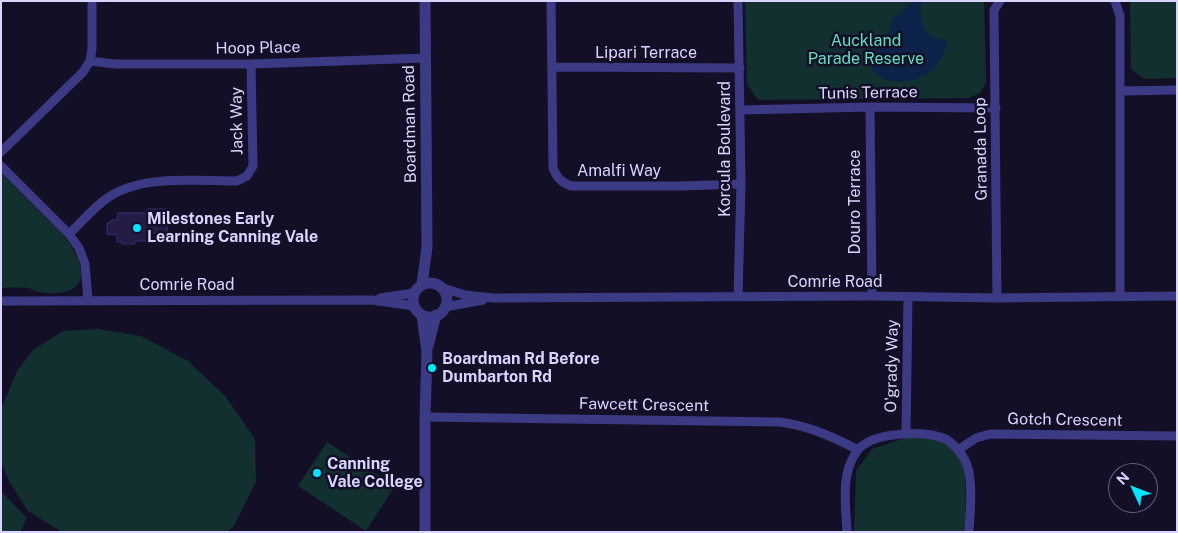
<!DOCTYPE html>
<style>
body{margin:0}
#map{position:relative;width:1178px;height:533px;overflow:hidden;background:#130f26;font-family:"Public Sans",sans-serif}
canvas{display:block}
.frame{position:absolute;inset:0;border:2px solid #d9d4ff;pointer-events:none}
.north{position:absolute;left:1108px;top:463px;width:50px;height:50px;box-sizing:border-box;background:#130f26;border:1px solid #625e7d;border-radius:50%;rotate:313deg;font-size:14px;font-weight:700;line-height:20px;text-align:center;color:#d9d4ff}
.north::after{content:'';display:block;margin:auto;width:18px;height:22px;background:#00e5ff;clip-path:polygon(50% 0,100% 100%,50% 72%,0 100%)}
</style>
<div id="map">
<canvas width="1178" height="533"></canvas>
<div class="frame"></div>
<div class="north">N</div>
</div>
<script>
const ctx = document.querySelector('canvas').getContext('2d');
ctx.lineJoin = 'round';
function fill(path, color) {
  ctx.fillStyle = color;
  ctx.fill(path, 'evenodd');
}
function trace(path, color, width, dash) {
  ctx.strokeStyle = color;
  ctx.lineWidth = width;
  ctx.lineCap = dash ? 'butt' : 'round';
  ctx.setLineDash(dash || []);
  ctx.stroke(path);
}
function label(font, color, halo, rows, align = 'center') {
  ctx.font = font + ' "Public Sans",sans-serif';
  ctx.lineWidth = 5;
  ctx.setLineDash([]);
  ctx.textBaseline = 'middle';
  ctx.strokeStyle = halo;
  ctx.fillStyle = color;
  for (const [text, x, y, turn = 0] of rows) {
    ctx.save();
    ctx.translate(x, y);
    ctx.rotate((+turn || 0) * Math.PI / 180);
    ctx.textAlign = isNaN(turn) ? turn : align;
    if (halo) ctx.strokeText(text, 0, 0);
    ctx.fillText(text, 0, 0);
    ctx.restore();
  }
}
fill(new Path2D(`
 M 745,1 L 984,1 L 986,83 L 980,93 L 969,98 L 758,100 L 747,84 Z
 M 1130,1 L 1177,1 L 1177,78 L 1144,79 L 1131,69 Z
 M 1,173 L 63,235 C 71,245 80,258 81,273 C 82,294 54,295 39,292 C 35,292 33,289 28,288 C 19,287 10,288 1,288 Z
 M 97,329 L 141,336 L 188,361 L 225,396 L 255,439 L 256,481 L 234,526 L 227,532 L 62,532 L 28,511 L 9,481 L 1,463 L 1,409 L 17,371 L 33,350 L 63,331 Z
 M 914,435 L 946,440 L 965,459 L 966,532 L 854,532 L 856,471 L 872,449 Z
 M 327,442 L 395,486 L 366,531 L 298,486 Z
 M 1,491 L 27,518 L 20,532 L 1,532 Z`), '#12302f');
fill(new Path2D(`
 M 913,1 L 922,1 C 918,14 921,29 933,37 C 936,40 944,39 948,40 C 945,52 940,63 931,71 C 920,81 894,86 880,77 C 873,73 870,65 867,58 C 870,50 877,47 885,44 L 892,20 Z`), '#0c2248');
const building = new Path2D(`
 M 147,209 L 166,209 L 168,233 L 147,233 L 146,241 L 135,241 L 135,244 L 122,244 L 122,242 L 117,242 L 117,235 L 107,234 L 107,223 L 110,223 L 111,220 L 117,220 L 118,213 L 147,213 Z`);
fill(building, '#241b47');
trace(building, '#3b2d73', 1);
trace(new Path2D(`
 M 551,1 L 553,168 C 557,178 561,182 571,186 L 681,186 L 741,184
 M 1115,1 L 1120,16 L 1120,297
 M 90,61 L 115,64 L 251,64 L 425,58
 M 552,67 L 740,68
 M 1121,91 L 1177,90
 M 870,107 L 872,296
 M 740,110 L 870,107 L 996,108
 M 1,152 L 83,72 L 90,61 L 92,49 L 92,1
 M 1,166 L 69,234 L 79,248 L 85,264 L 88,300
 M 69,234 C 81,223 92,209 106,199 C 140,174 196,181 237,181 L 247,176 L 253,166 L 251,64
 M 443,288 L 465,295 L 493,298 L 872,296 L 997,298 L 1177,296
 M 738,297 L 741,184 L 738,1
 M 380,298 L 414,293
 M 997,298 L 994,10 L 1000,1
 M 1,301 L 372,300 L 414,306
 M 445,307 L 483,300
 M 425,417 L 779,422 C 807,425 834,437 858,450
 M 906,434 L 908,298
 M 958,450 L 976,438 L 990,434 L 1177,436
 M 847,532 C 846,505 840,474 857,451 C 871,432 920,431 940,437 C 950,439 961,452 965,460 C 974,477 970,512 969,532`), '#3d3a85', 9);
trace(new Path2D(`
 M413 300a17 17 0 1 1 34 0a17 17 0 1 1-34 0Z
 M 422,284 L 427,247 L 425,1
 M 422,315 L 427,352 L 425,417 L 425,532
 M 428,346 L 436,315`), '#3d3a85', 11);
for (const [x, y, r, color] of [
 [137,228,5,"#00e5ff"],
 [432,368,5,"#00e5ff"],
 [317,473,5,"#00e5ff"]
]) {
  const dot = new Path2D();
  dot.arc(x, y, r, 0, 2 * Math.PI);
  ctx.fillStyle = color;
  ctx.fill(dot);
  trace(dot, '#130f26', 2);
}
label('16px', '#5fe0c0', '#130f26', [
 ["Auckland",866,41],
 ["Parade Reserve",866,59]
]);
label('16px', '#d9d4ff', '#130f26', [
 ["Hoop Place",258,48,-1],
 ["Lipari Terrace",646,53],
 ["Tunis Terrace",868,93,-1],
 ["Jack Way",237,121,-91],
 ["Boardman Road",410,124,-91],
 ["Korcula Boulevard",725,149,-90],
 ["Granada Loop",981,149,-91],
 ["Amalfi Way",619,171],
 ["Douro Terrace",855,202,-90],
 ["Comrie Road",835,282],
 ["Comrie Road",187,285],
 ["O'grady Way",892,366,-89],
 ["Fawcett Crescent",644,405,1],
 ["Gotch Crescent",1065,420,1]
]);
label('bold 16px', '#d9d4ff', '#130f26', [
 ["Milestones Early",147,219],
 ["Learning Canning Vale",147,237],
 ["Boardman Rd Before",442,359],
 ["Dumbarton Rd",442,377],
 ["Canning",327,464],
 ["Vale College",327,482]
], 'left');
</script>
